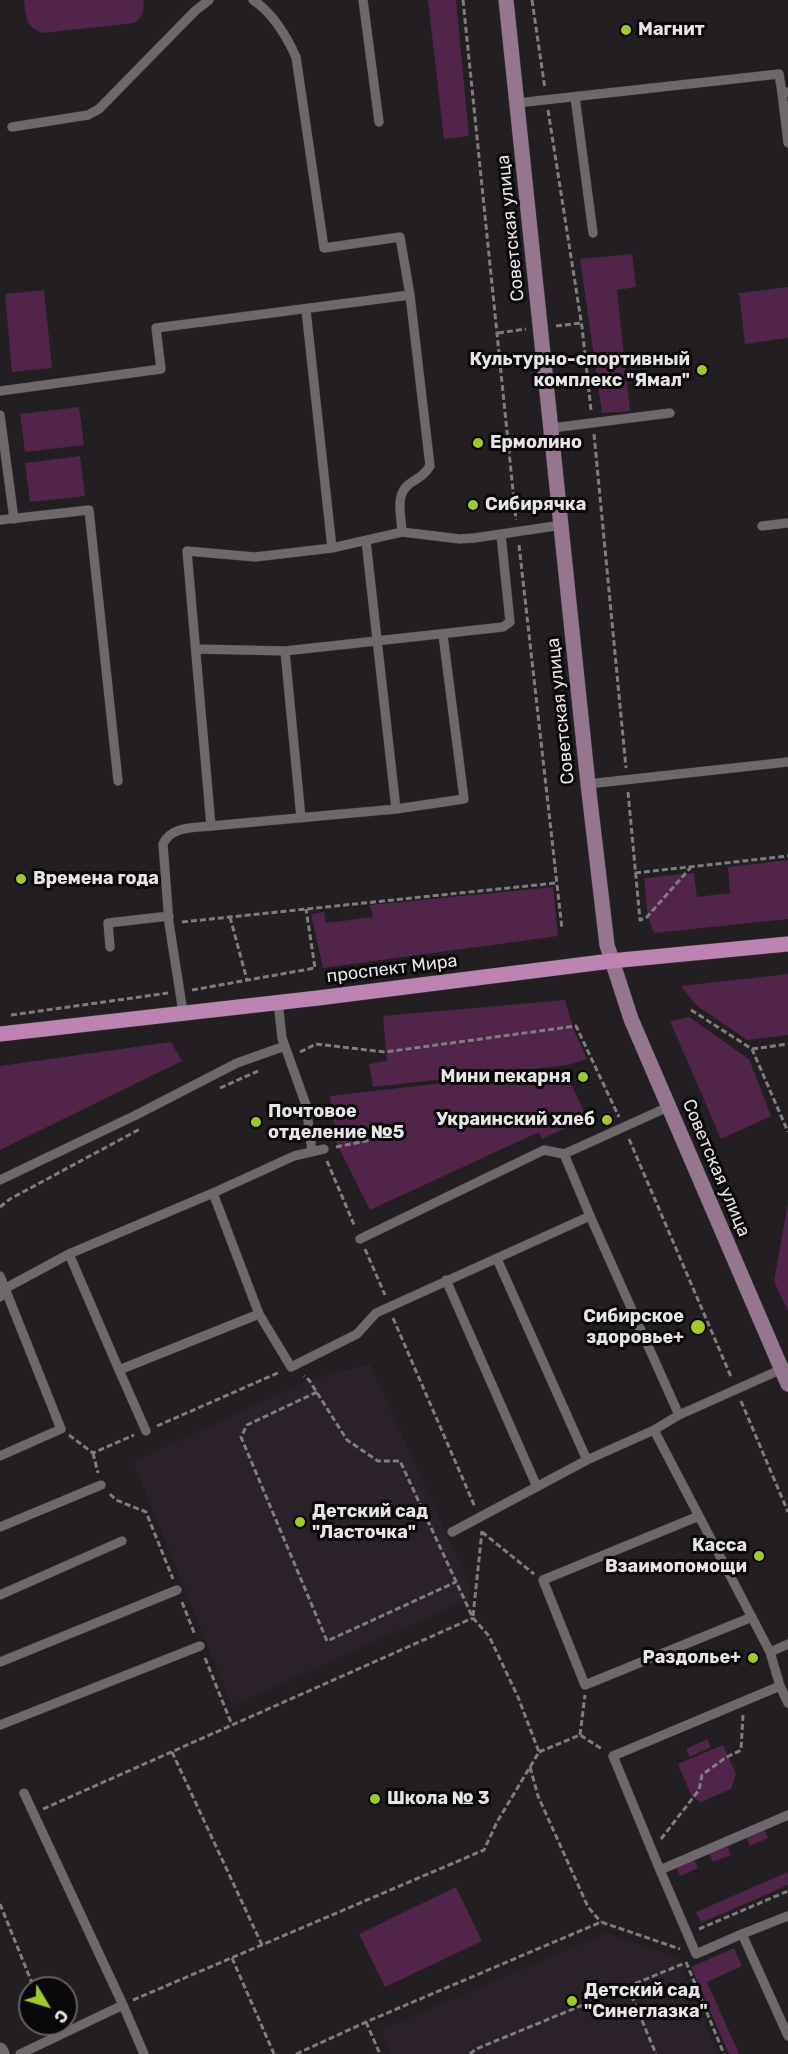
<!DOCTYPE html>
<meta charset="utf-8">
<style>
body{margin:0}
#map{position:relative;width:788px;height:2054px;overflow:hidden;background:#221e21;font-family:Rubik,sans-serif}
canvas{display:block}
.north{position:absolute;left:18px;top:1976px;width:60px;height:60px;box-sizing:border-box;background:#0a080a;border:2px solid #626062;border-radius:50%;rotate:128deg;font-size:16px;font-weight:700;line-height:24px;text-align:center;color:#e7e4e6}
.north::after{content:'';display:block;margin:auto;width:21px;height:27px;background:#a0c92b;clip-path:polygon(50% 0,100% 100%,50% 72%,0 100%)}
</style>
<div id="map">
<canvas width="788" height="2054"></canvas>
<div class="north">С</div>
</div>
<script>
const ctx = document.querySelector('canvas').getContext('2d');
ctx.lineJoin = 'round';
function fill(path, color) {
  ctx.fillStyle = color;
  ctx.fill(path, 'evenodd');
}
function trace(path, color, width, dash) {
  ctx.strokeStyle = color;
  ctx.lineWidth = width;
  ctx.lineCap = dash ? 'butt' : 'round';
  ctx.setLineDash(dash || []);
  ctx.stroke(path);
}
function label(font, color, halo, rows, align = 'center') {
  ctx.font = font + ' Rubik,sans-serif';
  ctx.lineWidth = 6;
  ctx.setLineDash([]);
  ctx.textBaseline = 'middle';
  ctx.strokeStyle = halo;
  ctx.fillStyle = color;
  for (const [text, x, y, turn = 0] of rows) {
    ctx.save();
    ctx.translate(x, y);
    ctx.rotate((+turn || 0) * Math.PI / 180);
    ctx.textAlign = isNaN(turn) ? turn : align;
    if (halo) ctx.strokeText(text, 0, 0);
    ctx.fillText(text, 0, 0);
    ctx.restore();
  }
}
fill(new Path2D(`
 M 370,1364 L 469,1583 L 469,1599 L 232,1706 L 133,1462 L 309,1380 Z
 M 606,1933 L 678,1958 L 718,2054 L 391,2054 L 381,2030 Z`), '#2b2129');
fill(new Path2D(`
 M 24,0 L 143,0 C 145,11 143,16 134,23 L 43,33 C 25,27 26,17 24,0 Z
 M 428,0 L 456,0 L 469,136 L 444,139 Z
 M 632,254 L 636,287 L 617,290 L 630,411 L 602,413 L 580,259 Z
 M 788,287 L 788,338 L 745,344 L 739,293 Z
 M 44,290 L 52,368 L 12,372 L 5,294 Z
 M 79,407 L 84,445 L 25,452 L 20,414 Z
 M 80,456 L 85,496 L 30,502 L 25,463 Z
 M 788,860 L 788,919 L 654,933 L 648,918 L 644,878 L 694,873 L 697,897 L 730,893 L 728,867 Z
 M 553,887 L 558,936 L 323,968 L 311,914 L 324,912 L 326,923 L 373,917 L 370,905 Z
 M 788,974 L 788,1035 L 747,1040 L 696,1005 L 681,986 Z
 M 565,1000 L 573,1028 L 587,1059 L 567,1065 L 373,1087 L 369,1064 L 387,1061 L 383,1016 Z
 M 689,1017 L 749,1059 L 771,1116 L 721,1139 L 670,1021 Z
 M 171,1042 L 182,1061 L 0,1150 L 0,1066 Z
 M 564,1069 L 587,1118 L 542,1139 L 539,1132 L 370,1210 L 337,1144 L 330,1096 Z
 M 788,1203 L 788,1312 L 774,1281 Z
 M 707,1739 L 711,1747 L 690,1757 L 686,1749 Z
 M 723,1745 L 736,1774 L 731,1789 L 701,1802 L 692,1797 L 678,1764 Z
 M 764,1829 L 768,1838 L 750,1846 L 746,1837 Z
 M 727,1845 L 731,1855 L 713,1862 L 709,1853 Z
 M 694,1859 L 698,1868 L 680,1876 L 676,1867 Z
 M 788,1872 L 788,1885 L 701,1923 L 696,1912 Z
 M 456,1887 L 482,1941 L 385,1987 L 359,1934 Z
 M 734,1948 L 742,1966 L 707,1982 L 739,2054 L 729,2054 L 691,1967 Z`), '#512549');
const service = new Path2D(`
 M 253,0 C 273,13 286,35 296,57 L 324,248 L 400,237 L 410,295
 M 363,0 L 379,122
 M 782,93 L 788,143
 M 575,97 L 593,233
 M 517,103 L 779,74 L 782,93 L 788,92
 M 12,127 L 88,115 L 99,109 L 195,11 L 209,0
 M 306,310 L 332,548
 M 0,391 L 161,369 L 156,328 L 410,295 L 430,466 C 425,474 420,477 412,482 C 394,493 401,513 402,532
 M 0,415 L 14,519
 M 552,428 L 670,413
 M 0,520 L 89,510 L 118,781
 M 762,526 L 788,523
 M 366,541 L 396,809
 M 197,649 L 285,651 L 503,627 L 510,622 L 501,535
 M 285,651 L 301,818
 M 588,784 L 788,762
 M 211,826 L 396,809 L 464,799 L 443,635
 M 110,947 L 108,923 L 169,916
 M 278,1002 L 282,1038 L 306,1105 L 312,1152
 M 183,1012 L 169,923 L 163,844 C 171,826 194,828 211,826 L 187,551 L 255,557 L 332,548 L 402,532 L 460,539 L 474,538 L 562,525
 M 0,1180 L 136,1115 L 237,1063 L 285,1046
 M 590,1216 L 564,1154 L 668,1107
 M 360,1239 L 544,1150 L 564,1154
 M 69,1254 L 119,1370 L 259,1314 L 213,1193
 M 497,1259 L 587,1460
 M 0,1276 L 61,1429 L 0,1456
 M 446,1280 L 537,1487
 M 0,1297 L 6,1288 L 69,1254 L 213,1193 L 294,1156 L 324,1149
 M 259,1314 L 291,1367 L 357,1334 L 376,1313 L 590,1216 L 679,1415
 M 119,1370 L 146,1431
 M 699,1516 L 543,1580 L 585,1685 L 752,1617
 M 0,1527 L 101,1485
 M 452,1532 L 587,1460 L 654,1430
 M 0,1595 L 122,1541
 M 788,1644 L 770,1652 L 780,1686 L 788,1703
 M 770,1652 L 654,1430 L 679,1415 L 782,1369
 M 0,1662 L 177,1590
 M 0,1725 L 200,1646
 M 24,1793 L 123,2005
 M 660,1870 L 613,1756 L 780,1686
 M 788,1916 L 742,1934 L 788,2036
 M 742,1934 L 696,1954 L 660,1870 L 788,1815
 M 20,2054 L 123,2005 L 144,2054`);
const minor = new Path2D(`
 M 0,2050 L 2,2054`);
const secondary = new Path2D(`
 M 506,0 L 588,784 L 607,945 L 631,1019 L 788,1384`);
const primary = new Path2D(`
 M 0,1034 L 318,998 L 611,961 L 788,944`);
trace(service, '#3b383b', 10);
trace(minor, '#3b383b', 16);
trace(secondary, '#3b383b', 16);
trace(primary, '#3b383b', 16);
trace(new Path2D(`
 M 463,0 L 516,520
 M 532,0 L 545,89
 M 548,110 L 582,327 L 591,410
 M 556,326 L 581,323
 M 498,333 L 526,329
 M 594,434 L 626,768
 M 519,545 L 562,929
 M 628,792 L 640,920 L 646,918 L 691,867
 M 635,873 L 788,856
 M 230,917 L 247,980
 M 182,922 L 556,883
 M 192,990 L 315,968 L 306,909
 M 691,1010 L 752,1049 L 788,1132
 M 11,1015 L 168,993
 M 752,1049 L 788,1044
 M 300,1052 L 316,1044 L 385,1052 L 576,1026 L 619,1117
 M 220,1088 L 258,1071
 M 629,1139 L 732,1379
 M 336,1147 L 371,1140
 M 327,1161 L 355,1227
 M 0,1207 L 10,1199 L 140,1129
 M 365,1249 L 385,1295
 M 393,1318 L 475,1507
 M 317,1392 L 247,1425 L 241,1437 L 327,1641 L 456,1582
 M 741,1401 L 788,1512
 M 157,1426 L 280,1372
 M 69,1435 L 93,1453 L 134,1435
 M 93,1453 L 98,1473
 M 110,1494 L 116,1500 L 146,1512 L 173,1579
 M 482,1532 L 534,1574
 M 182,1602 L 195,1635
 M 473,1616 L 482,1531
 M 205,1658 L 232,1725
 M 580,1735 L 585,1695
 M 172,1752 L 262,1945
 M 539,1752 L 580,1735 L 602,1749
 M 530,1767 L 538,1796 L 588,1907 L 601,1922
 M 43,1809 L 473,1618
 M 661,1839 L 699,1790 L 702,1775 L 725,1758 L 741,1750 L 743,1715
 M 0,1904 L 34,1988
 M 699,1929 L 788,1891
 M 232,1958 L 274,2054
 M 686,1962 L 724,2054
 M 628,1987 L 656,2054
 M 133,2000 L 484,1850 L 497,1822 L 539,1752 L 518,1697 L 489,1636 L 473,1618 L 400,1461 L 378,1461 L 347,1440 L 309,1380 L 304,1376
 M 366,2022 L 380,2054
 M 296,2054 L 366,2022 L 601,1922 L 680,1949
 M 470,2054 L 476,2049 L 685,1963`), '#7f7c7e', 3, [6, 3]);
trace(service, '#6e686c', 9);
trace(minor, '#6e686c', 15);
trace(secondary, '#95768f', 15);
trace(primary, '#bd84b2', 15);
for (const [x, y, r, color] of [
 [626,30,6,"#a0c92b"],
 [702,370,6,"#a0c92b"],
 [478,443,6,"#a0c92b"],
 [473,505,6,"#a0c92b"],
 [21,879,6,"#a0c92b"],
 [583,1077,6,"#a0c92b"],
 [607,1120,6,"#a0c92b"],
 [256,1122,6,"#a0c92b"],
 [698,1327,8,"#a0c92b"],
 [300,1522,6,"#a0c92b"],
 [759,1556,6,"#a0c92b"],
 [753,1658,6,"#a0c92b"],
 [375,1799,6,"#a0c92b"],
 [572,2001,6,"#a0c92b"]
]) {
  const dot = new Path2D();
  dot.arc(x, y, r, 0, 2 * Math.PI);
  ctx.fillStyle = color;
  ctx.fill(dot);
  trace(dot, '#0a080a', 2);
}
label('bold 18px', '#e7e4e6', '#0a080a', [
 ["Магнит",638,30],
 ["Культурно-спортивный",690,360,"right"],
 ["комплекс \"Ямал\"",690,381,"right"],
 ["Ермолино",490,443],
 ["Сибирячка",485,505],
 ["Времена года",33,879],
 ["Мини пекарня",571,1077,"right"],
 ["Почтовое",268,1112],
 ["отделение №5",268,1133],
 ["Украинский хлеб",595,1120,"right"],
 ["Сибирское",684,1317,"right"],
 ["здоровье+",684,1338,"right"],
 ["Детский сад",312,1512],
 ["\"Ласточка\"",312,1533],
 ["Касса",747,1546,"right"],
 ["Взаимопомощи",747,1567,"right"],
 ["Раздолье+",741,1658,"right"],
 ["Школа № 3",387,1799],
 ["Детский сад",584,1991],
 ["\"Синеглазка\"",584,2012]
], 'left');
label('18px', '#e7e4e6', '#0a080a', [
 ["Советская улица",511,228,-96],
 ["Советская улица",561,711,-96],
 ["проспект Мира",392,969,-7],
 ["Советская улица",716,1168,67]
]);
</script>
